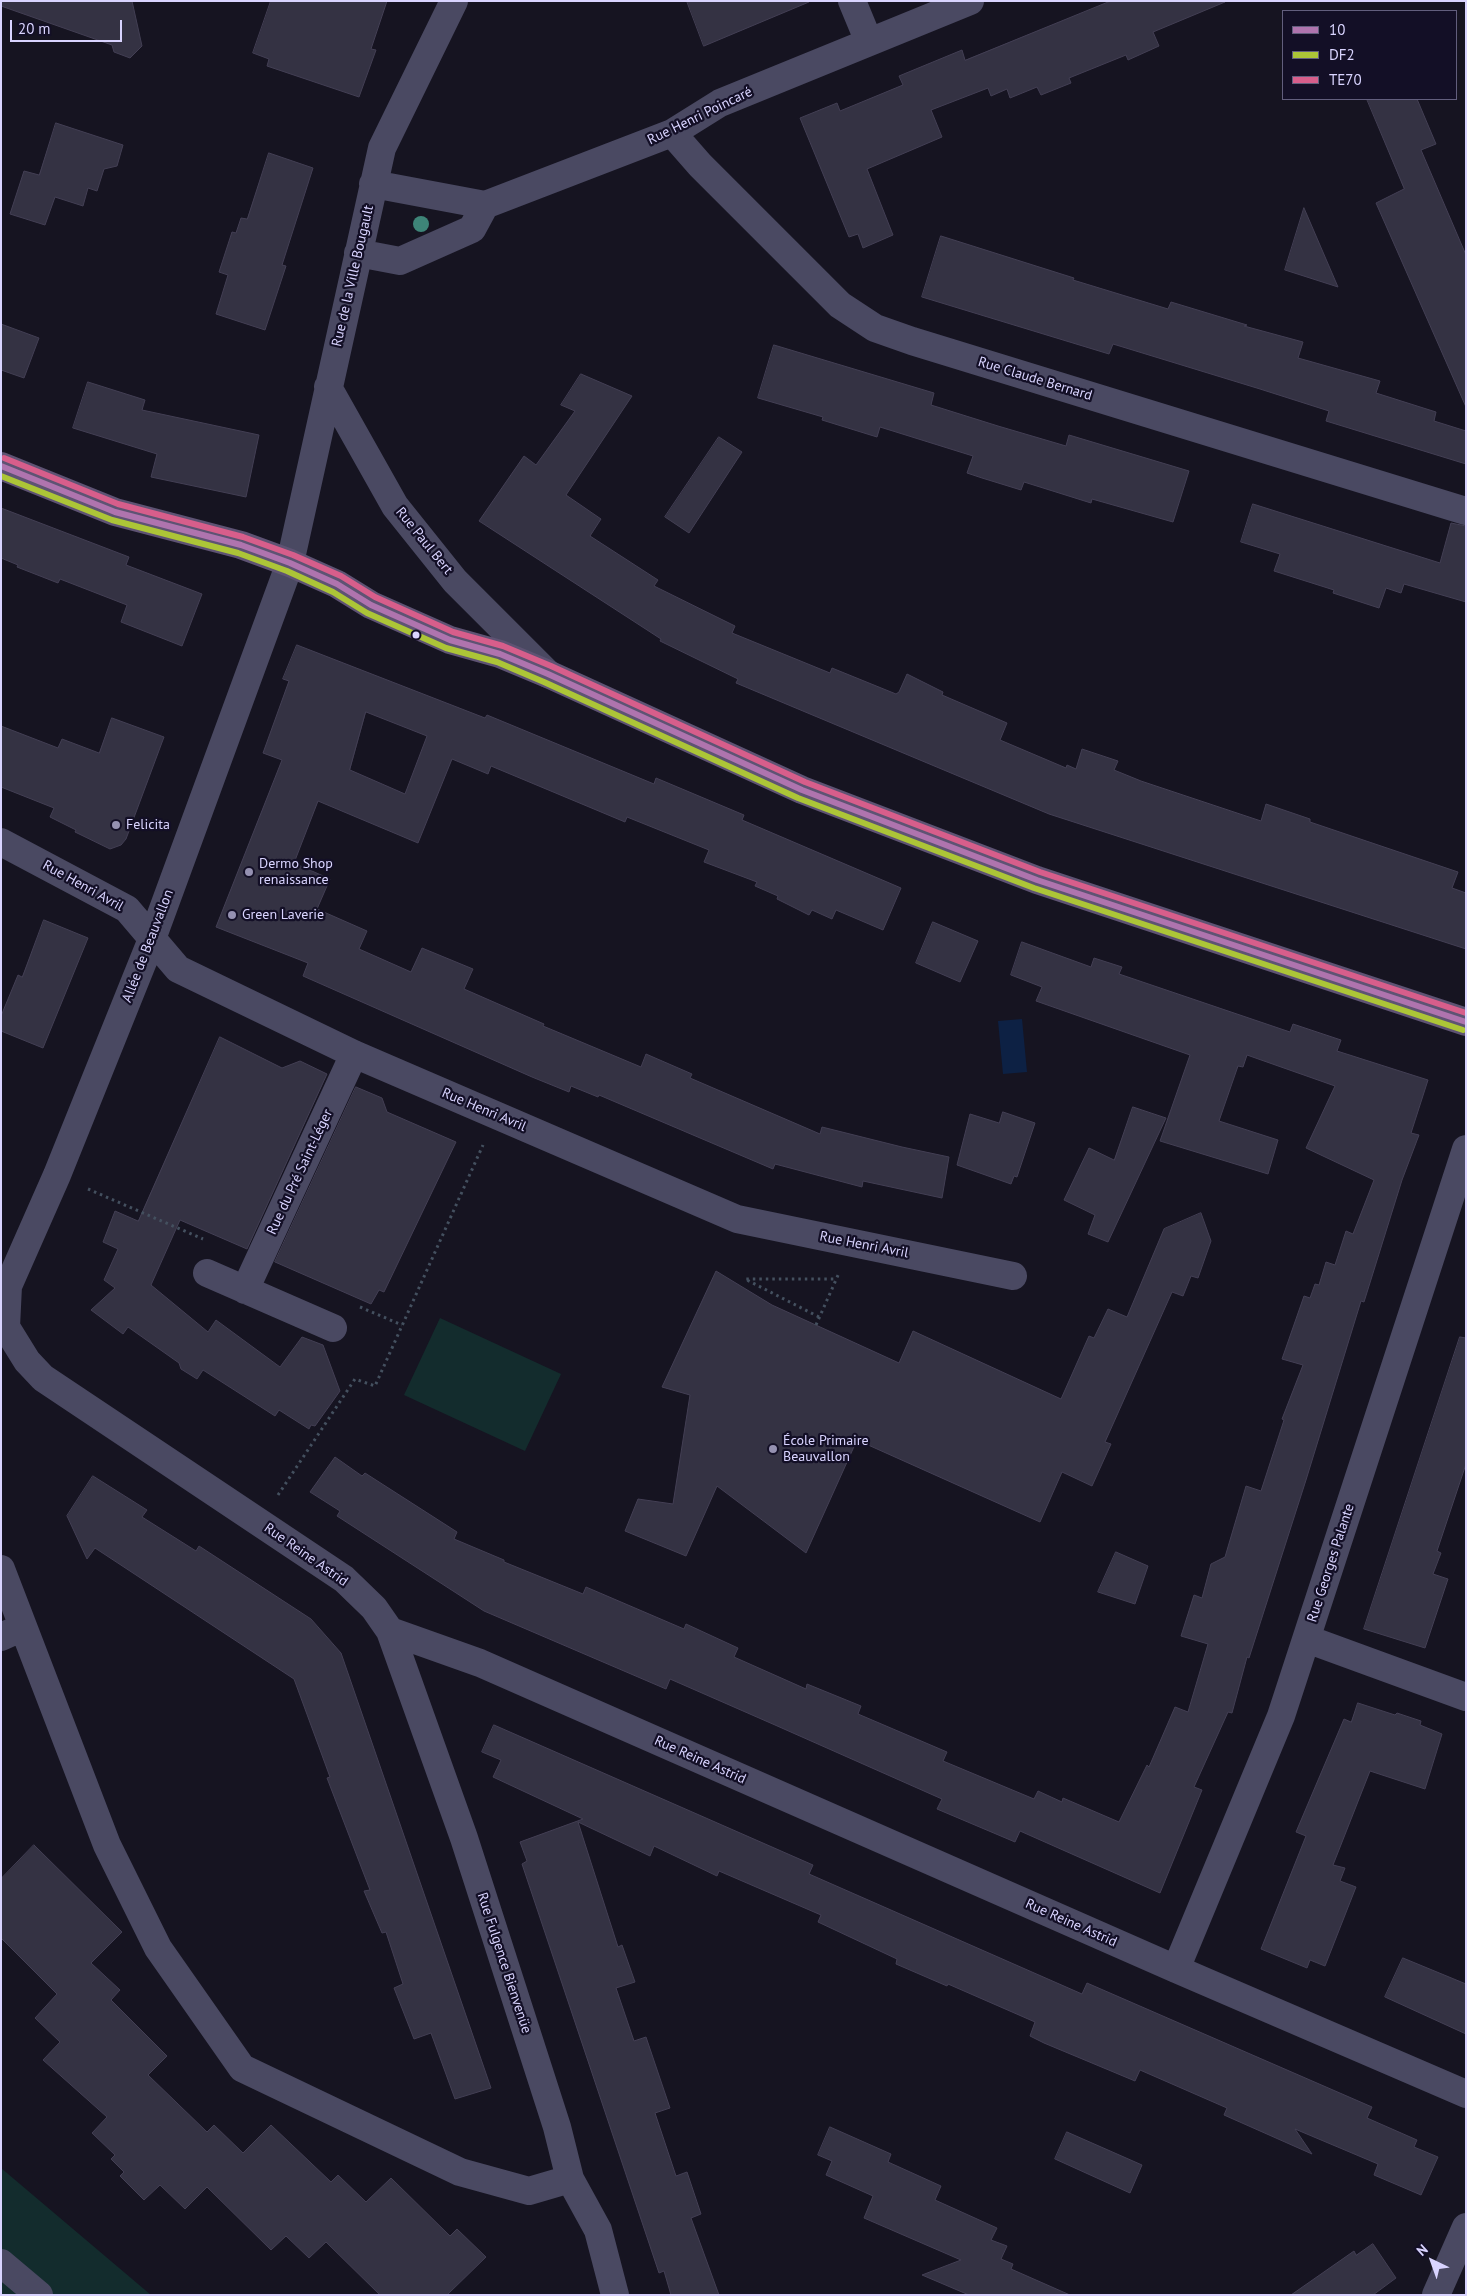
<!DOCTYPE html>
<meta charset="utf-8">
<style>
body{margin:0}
#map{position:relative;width:1467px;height:2296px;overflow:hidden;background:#161421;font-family:"PT Sans",sans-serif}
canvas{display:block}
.frame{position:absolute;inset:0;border:2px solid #d9d4ff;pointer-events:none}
.legend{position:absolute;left:1282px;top:10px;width:175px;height:90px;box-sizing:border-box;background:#130f26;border:1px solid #625e7d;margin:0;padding:6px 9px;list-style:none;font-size:15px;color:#d9d4ff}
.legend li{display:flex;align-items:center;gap:10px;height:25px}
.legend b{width:25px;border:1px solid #625e7d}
.north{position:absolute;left:1407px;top:2236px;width:50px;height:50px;-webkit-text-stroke:4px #130f26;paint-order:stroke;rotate:318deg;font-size:14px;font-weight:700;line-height:20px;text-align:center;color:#d9d4ff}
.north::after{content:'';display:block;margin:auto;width:18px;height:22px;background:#d9d4ff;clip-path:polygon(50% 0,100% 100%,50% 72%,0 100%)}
.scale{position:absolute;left:10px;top:20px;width:112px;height:22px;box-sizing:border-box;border:2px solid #d9d4ff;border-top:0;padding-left:6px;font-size:15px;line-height:18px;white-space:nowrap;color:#d9d4ff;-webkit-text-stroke:4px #130f26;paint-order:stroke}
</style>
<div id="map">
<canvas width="1467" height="2296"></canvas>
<div class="frame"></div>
<ul class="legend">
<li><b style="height:6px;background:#af74ae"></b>10</li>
<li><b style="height:6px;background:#acc537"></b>DF2</li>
<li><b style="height:6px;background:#d75e8b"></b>TE70</li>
</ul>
<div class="north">N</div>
<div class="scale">20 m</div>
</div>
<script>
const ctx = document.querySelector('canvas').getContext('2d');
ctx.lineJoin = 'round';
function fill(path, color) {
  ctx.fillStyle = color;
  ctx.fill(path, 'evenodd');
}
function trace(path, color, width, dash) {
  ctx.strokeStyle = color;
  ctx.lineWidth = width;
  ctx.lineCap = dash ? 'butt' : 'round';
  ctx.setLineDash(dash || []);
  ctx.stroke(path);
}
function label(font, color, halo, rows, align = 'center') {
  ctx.font = font + ' "PT Sans",sans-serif';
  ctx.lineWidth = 4.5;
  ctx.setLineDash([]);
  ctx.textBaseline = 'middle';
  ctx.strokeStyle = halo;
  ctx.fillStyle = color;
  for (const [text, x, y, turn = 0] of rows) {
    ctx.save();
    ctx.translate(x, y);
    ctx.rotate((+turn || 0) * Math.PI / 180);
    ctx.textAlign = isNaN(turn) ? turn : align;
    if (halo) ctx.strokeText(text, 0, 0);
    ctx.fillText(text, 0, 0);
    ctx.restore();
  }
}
fill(new Path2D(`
 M 440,1318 L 561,1374 L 525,1451 L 404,1395 Z
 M 1,2168 L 151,2295 L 1,2295 Z`), '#132c2d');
fill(new Path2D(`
 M 1022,1019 L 1027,1072 L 1003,1074 L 998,1021 Z`), '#0d2144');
const building = new Path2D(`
 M 1,1 L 132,1 L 142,46 L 130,58 L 114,52 L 112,45 L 1,6 Z
 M 271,1 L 387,1 L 371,49 L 376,50 L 359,97 L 267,66 L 269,59 L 253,53 Z
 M 687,1 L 809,1 L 809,2 L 704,46 Z
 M 1111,1 L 1225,2 L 1153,32 L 1159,46 L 1128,60 L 1126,55 L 1069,78 L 1071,83 L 1041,95 L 1037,87 L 1010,98 L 1007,89 L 991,96 L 988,88 L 931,110 L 942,137 L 867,169 L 893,235 L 863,248 L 858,234 L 849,237 L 800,118 L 837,103 L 840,111 L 903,85 L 899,76 L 962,50 L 965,60 Z
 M 1367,99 L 1417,99 L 1436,144 L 1421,150 L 1466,255 L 1466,407 L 1376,203 L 1404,189 Z
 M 56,123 L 123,145 L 117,166 L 104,169 L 97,191 L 88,188 L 83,206 L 55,197 L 45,225 L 10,214 L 24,171 L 39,175 Z
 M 269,153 L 313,168 L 282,265 L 286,266 L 265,330 L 216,314 L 228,275 L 219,272 L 232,232 L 236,233 L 241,218 L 247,219 Z
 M 1304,208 L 1338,287 L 1285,270 Z
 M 941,236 L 1074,278 L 1073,280 L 1168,309 L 1171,302 L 1247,325 L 1244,326 L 1303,342 L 1298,358 L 1380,381 L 1376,393 L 1436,412 L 1434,421 L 1466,431 L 1466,464 L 1326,421 L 1329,411 L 1260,389 L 1113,344 L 1109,354 L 922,297 Z
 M 1,324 L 39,338 L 24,378 L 1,370 Z
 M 774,345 L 934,393 L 931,405 L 998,426 L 1066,446 L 1069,435 L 1189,471 L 1173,522 L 1092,499 L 1091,503 L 1024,482 L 1021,490 L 982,478 L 967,473 L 973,456 L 880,427 L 877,437 L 822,420 L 823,417 L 758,398 Z
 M 581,374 L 632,396 L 566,495 L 601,519 L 590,536 L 658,580 L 654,586 L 735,626 L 732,633 L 830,673 L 832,668 L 896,694 L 899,692 L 907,674 L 943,692 L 942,695 L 1007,723 L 1000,740 L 1066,768 L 1067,765 L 1076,769 L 1082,749 L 1118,761 L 1114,770 L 1141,781 L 1261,821 L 1266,804 L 1310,819 L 1310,822 L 1458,872 L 1452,888 L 1466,893 L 1466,949 L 1049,814 L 736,683 L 738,679 L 660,641 L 661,639 L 479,521 L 524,456 L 536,465 L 575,411 L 561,405 Z
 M 88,382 L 145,400 L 142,410 L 259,435 L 246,497 L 151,477 L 157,454 L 73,428 Z
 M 719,437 L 742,452 L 689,533 L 665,517 Z
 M 1253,504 L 1440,563 L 1451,523 L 1466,526 L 1466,602 L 1404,584 L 1401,593 L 1386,588 L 1379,608 L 1333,593 L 1334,590 L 1274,571 L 1280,554 L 1241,542 Z
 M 1,508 L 129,557 L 126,565 L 202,594 L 182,646 L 121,622 L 127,605 L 60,579 L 58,583 L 17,567 L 18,565 L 1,558 Z
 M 297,645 L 485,718 L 487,715 L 654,784 L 656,778 L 744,815 L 742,820 L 901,888 L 883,930 L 836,910 L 832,919 L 812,910 L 809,915 L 777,899 L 778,896 L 755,886 L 757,882 L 704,862 L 709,850 L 627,817 L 625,822 L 491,766 L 488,774 L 452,759 L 418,843 L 318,801 L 294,863 L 330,879 L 317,909 L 367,931 L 359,949 L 411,972 L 422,948 L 473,969 L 464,989 L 544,1024 L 543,1026 L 641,1067 L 646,1054 L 692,1074 L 690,1078 L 820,1134 L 822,1127 L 902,1147 L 949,1157 L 942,1198 L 863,1181 L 862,1187 L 775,1164 L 773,1169 L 599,1095 L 598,1097 L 571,1086 L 569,1092 L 532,1077 L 303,976 L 308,963 L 216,927 L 282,760 L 263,753 L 289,681 L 283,679 ZM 366,712 L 427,736 L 405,794 L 350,770 Z
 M 112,718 L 164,737 L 126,839 L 121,845 L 110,849 L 75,832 L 76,830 L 50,817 L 54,808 L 1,787 L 1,726 L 58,748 L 62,739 L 99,753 Z
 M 44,920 L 88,938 L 43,1048 L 1,1031 L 1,1016 L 18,975 L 22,977 Z
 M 933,922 L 978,941 L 960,982 L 916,963 Z
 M 1022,942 L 1091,967 L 1094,958 L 1122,967 L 1119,974 L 1290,1032 L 1293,1024 L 1341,1040 L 1337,1051 L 1428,1080 L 1411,1133 L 1419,1135 L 1402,1180 L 1364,1302 L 1361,1301 L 1306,1480 L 1249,1658 L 1247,1657 L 1232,1713 L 1228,1712 L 1194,1787 L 1202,1790 L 1160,1893 L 1020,1831 L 1015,1842 L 937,1809 L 942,1799 L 775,1725 L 670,1679 L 666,1689 L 484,1611 L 337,1516 L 340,1511 L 310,1492 L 335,1457 L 362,1476 L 365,1473 L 457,1532 L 454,1539 L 504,1560 L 504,1562 L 583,1594 L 586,1587 L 684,1629 L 686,1624 L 738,1648 L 734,1657 L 806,1689 L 807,1684 L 861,1706 L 858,1714 L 947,1752 L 943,1761 L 1034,1799 L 1038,1791 L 1062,1802 L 1063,1798 L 1119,1822 L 1147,1765 L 1149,1767 L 1175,1707 L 1188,1712 L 1208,1644 L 1181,1636 L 1194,1595 L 1202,1598 L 1211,1564 L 1225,1557 L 1246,1486 L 1261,1491 L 1284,1420 L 1282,1419 L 1303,1365 L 1282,1359 L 1304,1296 L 1310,1298 L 1315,1284 L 1319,1285 L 1326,1262 L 1335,1265 L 1346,1231 L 1353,1234 L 1374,1180 L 1306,1148 L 1335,1086 L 1247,1055 L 1243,1067 L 1238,1066 L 1219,1121 L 1278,1140 L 1268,1174 L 1160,1141 L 1190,1055 L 1036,1001 L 1042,987 L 1011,975 Z
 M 220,1037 L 282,1068 L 300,1061 L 327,1074 L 247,1249 L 180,1220 L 151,1285 L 208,1332 L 216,1320 L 280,1367 L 302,1337 L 323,1345 L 340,1391 L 315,1426 L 311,1425 L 309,1429 L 279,1410 L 275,1416 L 203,1370 L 197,1379 L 181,1369 L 179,1363 L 128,1327 L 123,1334 L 91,1310 L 115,1288 L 104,1280 L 118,1249 L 103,1242 L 115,1211 L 138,1221 Z
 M 356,1087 L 382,1098 L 387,1112 L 456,1142 L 384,1292 L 379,1290 L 371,1304 L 275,1262 Z
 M 1133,1107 L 1166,1118 L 1108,1242 L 1088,1234 L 1095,1215 L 1064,1200 L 1089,1148 L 1114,1160 Z
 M 1003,1112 L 1035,1123 L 1017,1177 L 1014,1176 L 1011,1184 L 957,1165 L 970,1114 L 999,1123 Z
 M 1201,1213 L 1211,1241 L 1198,1278 L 1191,1276 L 1183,1296 L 1172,1292 L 1105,1442 L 1111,1444 L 1092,1486 L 1062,1472 L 1040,1522 L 857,1440 L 806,1553 L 717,1486 L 686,1556 L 625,1531 L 638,1499 L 673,1504 L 690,1395 L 662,1387 L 716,1271 L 772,1305 L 899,1363 L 913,1331 L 1061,1399 L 1089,1336 L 1094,1338 L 1108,1309 L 1127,1317 L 1164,1229 Z
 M 1460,1337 L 1466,1338 L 1466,1464 L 1437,1551 L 1441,1553 L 1433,1574 L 1448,1579 L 1425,1648 L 1364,1629 Z
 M 93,1476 L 147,1510 L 142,1517 L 196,1551 L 199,1546 L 311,1619 L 341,1653 L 491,2088 L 455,2099 L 431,2033 L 414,2039 L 394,1988 L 403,1984 L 386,1932 L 382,1933 L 364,1891 L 370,1890 L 327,1778 L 330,1777 L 294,1679 L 95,1548 L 87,1559 L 67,1516 Z
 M 1116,1552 L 1148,1566 L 1135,1604 L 1098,1592 Z
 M 1358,1703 L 1395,1715 L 1397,1713 L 1421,1721 L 1420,1725 L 1442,1734 L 1425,1789 L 1370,1771 L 1333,1865 L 1345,1868 L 1340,1881 L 1356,1887 L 1325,1966 L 1310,1960 L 1307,1968 L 1261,1949 L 1306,1836 L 1296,1832 L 1344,1719 L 1351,1722 Z
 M 494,1725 L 813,1865 L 809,1874 L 1082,1994 L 1087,1983 L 1372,2107 L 1367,2118 L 1417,2140 L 1414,2147 L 1438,2157 L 1421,2195 L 1374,2175 L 1378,2164 L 1295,2129 L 1312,2154 L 1224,2115 L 1227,2108 L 1140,2070 L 1135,2081 L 1044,2043 L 1030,2036 L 1035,2022 L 948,1984 L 947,1986 L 896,1964 L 897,1959 L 818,1922 L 821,1915 L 719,1871 L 717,1876 L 654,1846 L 650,1856 L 578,1822 L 618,1947 L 622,1945 L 635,1982 L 616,1988 L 634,2041 L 646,2037 L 670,2108 L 655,2113 L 676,2176 L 687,2172 L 701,2214 L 691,2218 L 719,2295 L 671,2295 L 664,2271 L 659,2273 L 522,1864 L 527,1861 L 520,1842 L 583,1819 L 493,1777 L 501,1760 L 482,1752 Z
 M 34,1845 L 122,1932 L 91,1963 L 120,1990 L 111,2000 L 167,2056 L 148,2075 L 207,2132 L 214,2125 L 243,2153 L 271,2125 L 331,2182 L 338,2175 L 366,2202 L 391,2178 L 450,2236 L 457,2229 L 486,2257 L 447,2295 L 380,2295 L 326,2242 L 309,2258 L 286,2236 L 271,2250 L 207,2187 L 185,2209 L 160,2185 L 144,2200 L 120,2176 L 124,2172 L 111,2159 L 115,2155 L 92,2133 L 107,2117 L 43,2060 L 60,2042 L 35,2018 L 57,1994 L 1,1938 L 1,1879 Z
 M 1403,1958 L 1466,1984 L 1466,2034 L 1385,1997 Z
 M 830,2127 L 891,2154 L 888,2162 L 941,2186 L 935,2200 L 997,2228 L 991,2240 L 1007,2246 L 1001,2259 L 1013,2264 L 1011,2269 L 1070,2295 L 969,2295 L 922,2275 L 961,2260 L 864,2218 L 873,2196 L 826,2175 L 832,2161 L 818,2155 Z
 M 1067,2132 L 1142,2165 L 1130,2193 L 1055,2159 Z
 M 1373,2244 L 1396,2278 L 1373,2295 L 1291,2295 L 1354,2251 L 1356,2255 Z`);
fill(building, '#343243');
trace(building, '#433f54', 1);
trace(new Path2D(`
 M 88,1189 L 203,1239
 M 360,1307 L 402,1325
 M 819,1317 L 745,1279 L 836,1279
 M 816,1325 L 839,1273
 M 278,1495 L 355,1379 L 375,1386 L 483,1145`), '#44505f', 3, [2.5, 4]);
trace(new Path2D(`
 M 852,1 L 869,42
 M 672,133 L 700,165 L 840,305 L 875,328 L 912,341 L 1466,511
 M 373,184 L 485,205 L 672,133 L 720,103 L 970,1
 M 358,253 L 400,261 L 472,229 L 485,205
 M 328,387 L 395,506 L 455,581 L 548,674
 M 1,842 L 127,909 L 178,969 L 354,1054 L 737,1219 L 1013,1276
 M 207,1273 L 333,1328
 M 245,1290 L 354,1054
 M 6,1327 L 8,1286 L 57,1175 L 152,939 L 290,563 L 382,148 L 454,1
 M 6,1327 L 27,1361 L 43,1378 L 344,1579 L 374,1608 L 390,1631 L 464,1838 L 557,2127 L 570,2179 L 598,2230 L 615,2295
 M 1,1569 L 107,1845 L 158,1948 L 242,2068 L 460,2172 L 529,2191 L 570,2179
 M 390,1631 L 480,1663 L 1176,1969 L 1466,2094
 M 1,1637 L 23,1627
 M 1307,1639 L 1466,1697
 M 1176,1969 L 1281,1716 L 1466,1149
 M 1,2263 L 39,2295
 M 1436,2295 L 1466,2227`), '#4a4962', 28);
trace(new Path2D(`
 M 1,466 L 115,512 L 241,545 L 290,563 L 337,584 L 371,605 L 450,640 L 500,654 L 548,674 L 802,790 L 1037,880 L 1466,1022`), '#5e5373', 28);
trace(new Path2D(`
 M 1,466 L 115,512 L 241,545 L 290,563 L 337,584 L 371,605 L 450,640 L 500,654 L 548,674 L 802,790 L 1037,880 L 1466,1022`), '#af74ae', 6);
trace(new Path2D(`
 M 1,476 L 112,520 L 238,553 L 287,571 L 333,592 L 367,613 L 446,648 L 497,662 L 544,682 L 798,798 L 1034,888 L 1463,1030`), '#acc537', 6);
trace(new Path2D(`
 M 4,458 L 118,504 L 243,537 L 293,555 L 341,576 L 375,597 L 453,632 L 503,646 L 551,666 L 805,782 L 1040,872 L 1466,1013`), '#d75e8b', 6);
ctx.fillStyle = '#3e8478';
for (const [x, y] of [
 [421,224]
]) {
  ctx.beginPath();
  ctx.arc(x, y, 8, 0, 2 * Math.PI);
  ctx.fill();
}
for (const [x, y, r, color] of [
 [416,635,4.5,"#d9d4ff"],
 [116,825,5,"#9591b1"],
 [249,872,5,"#9591b1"],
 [232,915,5,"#9591b1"],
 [773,1449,5,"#9591b1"]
]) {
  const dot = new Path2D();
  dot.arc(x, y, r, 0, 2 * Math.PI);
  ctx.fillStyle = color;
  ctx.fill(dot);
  trace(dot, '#130f26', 2);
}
label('14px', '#d9d4ff', '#130f26', [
 ["Rue Henri Poincaré",700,116,-26],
 ["Rue de la Ville Bougault",353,276,-77],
 ["Rue Claude Bernard",1035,379,17],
 ["Rue Paul Bert",424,541,51],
 ["Rue Henri Avril",83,886,29],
 ["Allée de Beauvallon",148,946,-69],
 ["Rue Henri Avril",484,1110,23],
 ["Rue du Pré Saint-Léger",300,1172,-65],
 ["Rue Henri Avril",864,1245,11],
 ["Rue Reine Astrid",306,1555,35],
 ["Rue Georges Palante",1331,1563,-72],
 ["Rue Reine Astrid",700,1760,24],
 ["Rue Reine Astrid",1071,1923,24],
 ["Rue Fulgence Bienvenüe",504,1963,72]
]);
label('14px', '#d9d4ff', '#130f26', [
 ["Felicita",126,825],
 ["Dermo Shop",259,864],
 ["renaissance",259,880],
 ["Green Laverie",242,915],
 ["École Primaire",783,1441],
 ["Beauvallon",783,1457]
], 'left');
</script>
